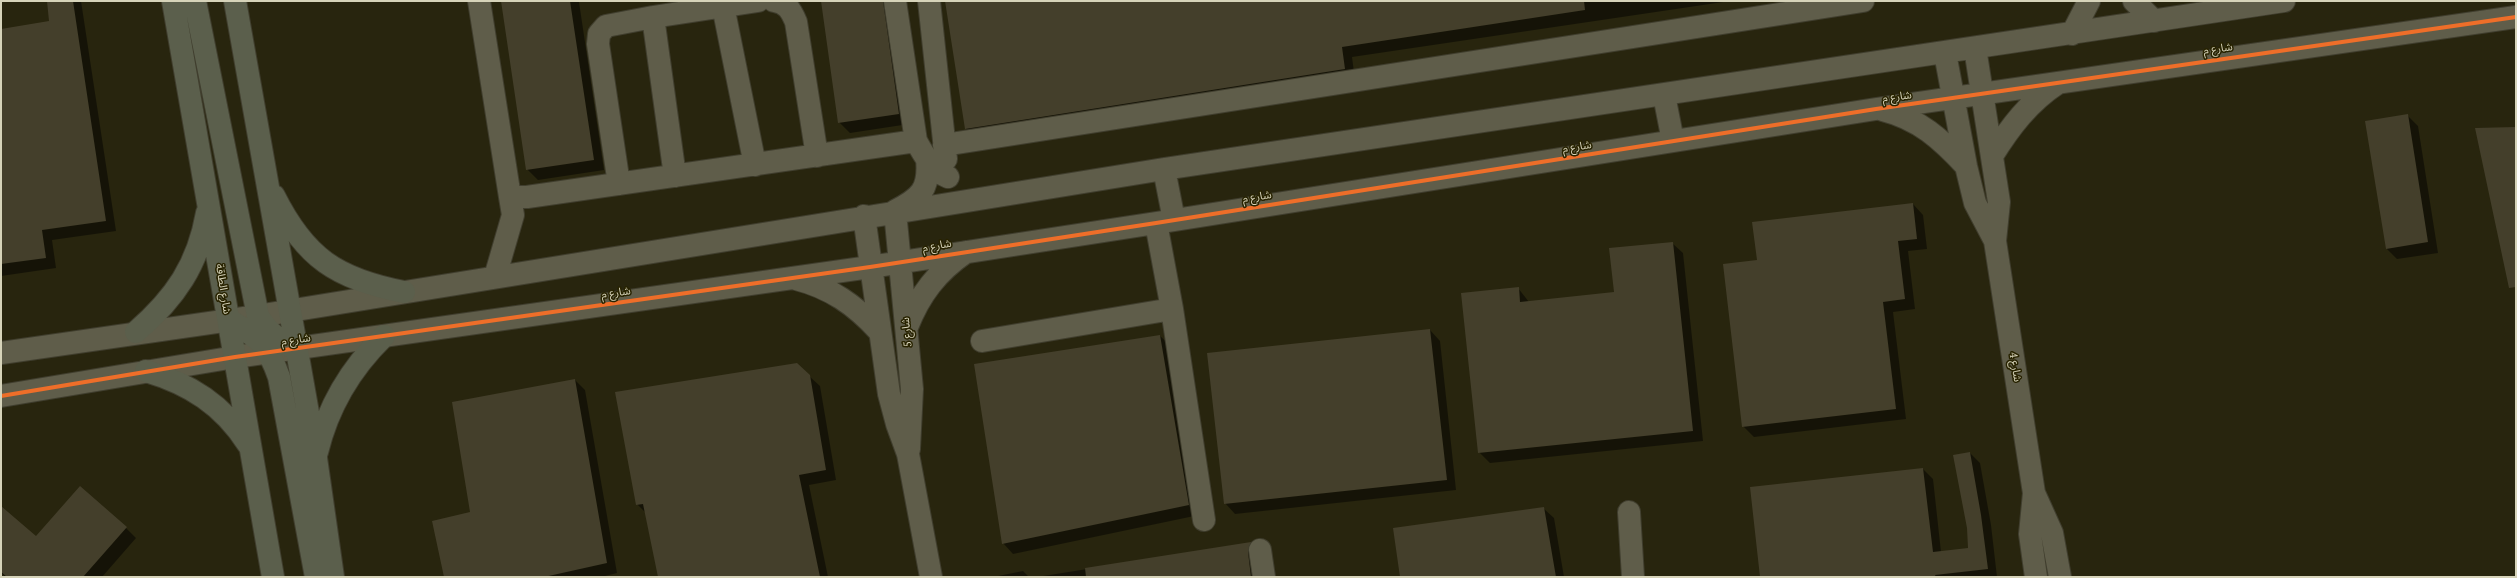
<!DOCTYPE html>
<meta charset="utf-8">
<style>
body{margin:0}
#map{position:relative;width:2517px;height:578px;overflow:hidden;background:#28250e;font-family:"PT Serif",serif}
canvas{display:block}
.frame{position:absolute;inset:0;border:2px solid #d6d3b9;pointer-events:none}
</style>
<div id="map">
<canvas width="2517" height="578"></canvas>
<div class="frame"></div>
</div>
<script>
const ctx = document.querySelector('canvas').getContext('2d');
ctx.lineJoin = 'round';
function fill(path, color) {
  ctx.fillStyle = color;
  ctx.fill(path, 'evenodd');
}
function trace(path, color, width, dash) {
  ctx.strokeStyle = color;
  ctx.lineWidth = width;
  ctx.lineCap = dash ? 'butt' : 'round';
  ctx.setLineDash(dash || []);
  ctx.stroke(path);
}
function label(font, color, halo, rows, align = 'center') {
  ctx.font = font + ' "PT Serif","Noto Sans Arabic",serif';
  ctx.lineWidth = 3;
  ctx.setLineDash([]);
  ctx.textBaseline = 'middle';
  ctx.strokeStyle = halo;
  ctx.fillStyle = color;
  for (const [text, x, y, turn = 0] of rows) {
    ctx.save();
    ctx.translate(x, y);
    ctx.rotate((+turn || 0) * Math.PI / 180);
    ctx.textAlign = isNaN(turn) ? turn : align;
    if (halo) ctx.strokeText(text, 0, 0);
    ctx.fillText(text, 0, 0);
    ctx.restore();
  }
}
fill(new Path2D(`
 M 48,1 L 81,1 L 116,231 L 52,240 L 56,268 L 1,276 L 1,30 L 51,22 Z
 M 502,1 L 587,1 L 579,2 L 604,170 L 538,180 L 527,169 Z
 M 822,1 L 898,1 L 909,124 L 850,133 L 839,122 Z
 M 951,1 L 1730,1 L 1352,57 L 1355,80 L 976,139 L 966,129 Z
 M 2407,115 L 2418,126 L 2438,253 L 2397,259 L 2386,248 Z
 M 1913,204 L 1923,215 L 1927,249 L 1908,251 L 1915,309 L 1893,312 L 1906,419 L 1754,437 L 1743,426 L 1758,261 Z
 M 1672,243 L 1683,253 L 1703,441 L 1490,463 L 1479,452 L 1518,288 L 1529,302 L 1615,293 Z
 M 1430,330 L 1440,341 L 1456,490 L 1235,514 L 1225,503 Z
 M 1160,336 L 1171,346 L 1199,515 L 1013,554 L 1003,543 Z
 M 809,376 L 820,386 L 836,480 L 809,485 L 828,577 L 659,577 L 646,513 L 637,504 Z
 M 575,380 L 585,390 L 617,573 L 601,577 L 445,577 L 471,513 Z
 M 1970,453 L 1980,463 L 1991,525 L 1997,577 L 1761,577 L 1923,469 L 1933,479 L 1941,552 L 1969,549 Z
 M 1,508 L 36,537 L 126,528 L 136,538 L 102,577 L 6,577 L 1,573 Z
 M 1543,508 L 1554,518 L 1564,577 L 1401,577 Z
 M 1251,543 L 1261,553 L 1260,577 L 1037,577 Z
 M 1023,571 L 1029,577 L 998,577 L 998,576 Z`), '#0007');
fill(new Path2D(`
 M 47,1 L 73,1 L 106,221 L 42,230 L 46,258 L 1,264 L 1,29 L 49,21 Z
 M 501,1 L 570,1 L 594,160 L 526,170 Z
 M 821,1 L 883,1 L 899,114 L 838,123 Z
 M 945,1 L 1584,1 L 1585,10 L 1342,47 L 1345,69 L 965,129 Z
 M 2408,114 L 2428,242 L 2386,249 L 2365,121 Z
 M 2516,127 L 2516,287 L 2509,288 L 2475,128 Z
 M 1913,203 L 1917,239 L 1898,241 L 1905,299 L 1883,302 L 1896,409 L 1742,427 L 1723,264 L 1757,260 L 1752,222 Z
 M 1673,242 L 1693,431 L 1478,453 L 1461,293 L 1519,287 L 1520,302 L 1614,292 L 1609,248 Z
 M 1430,329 L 1447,480 L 1224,504 L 1207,353 Z
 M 1160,335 L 1189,505 L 1002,544 L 974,364 Z
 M 797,363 L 810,375 L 826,470 L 799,475 L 820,577 L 658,577 L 643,504 L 636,505 L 615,392 Z
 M 575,379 L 607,563 L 544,577 L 444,577 L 432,521 L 470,512 L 452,402 Z
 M 1970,452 L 1981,515 L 1988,569 L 1935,575 L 1936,577 L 1760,577 L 1750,487 L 1923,468 L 1933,552 L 1968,548 L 1967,528 L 1953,455 Z
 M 80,486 L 127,527 L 83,577 L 7,577 L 1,572 L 1,506 L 36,536 Z
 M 1544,507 L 1556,577 L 1400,577 L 1393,528 Z
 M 1251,542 L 1248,552 L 1251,577 L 1086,577 L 1085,568 Z`), '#443f2b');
const minor = new Path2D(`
 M 479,1 L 510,197
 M 774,1 C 787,3 791,10 796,22 L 817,156
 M 895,1 L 916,141
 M 929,1 L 946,159
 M 2134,1 L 2154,21
 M 723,6 L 755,165
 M 653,17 L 758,1
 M 2072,34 L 2089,1
 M 1975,48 L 1999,202 L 1995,241 L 2034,493 L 2030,534 L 2036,577
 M 1945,53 L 1966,166 L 1975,203 L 1995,241
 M 1664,95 L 1673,141
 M 1883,110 C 1919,119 1941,139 1966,166
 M 944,145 L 1863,1
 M 1992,156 C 2010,127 2029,102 2058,83
 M 1164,169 L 1174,220
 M 619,184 L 598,44 L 599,34 L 606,26 L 653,17 L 675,176
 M 864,216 L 889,394 L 897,424 L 908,454 L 931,577
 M 1156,223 L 1172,309 L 1204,520
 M 495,277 L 513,215 L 510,197 L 527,197 L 916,141 C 925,156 931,170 948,177
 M 796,279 C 831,288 855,305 879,331
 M 907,327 C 920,294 937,272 966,252
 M 982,341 L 1172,309
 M 1,353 L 258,316 L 1164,169 L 2284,1
 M 1,396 L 235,357 L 870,267 L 1156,223 L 1876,109 L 2516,17
 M 909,449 L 912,389 L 895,211 C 920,198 930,190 927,159
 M 2034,493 L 2052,533 L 2060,577
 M 1629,512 L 1633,577
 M 1260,550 L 1264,577`);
const major = new Path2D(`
 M 173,1 L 273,577
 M 195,1 L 258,316 C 268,332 278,340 295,349
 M 235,1 L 316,458 L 333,577
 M 274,196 C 305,258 337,279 404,292
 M 229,320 C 259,338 267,343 279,377 L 316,577
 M 136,332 C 175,298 198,265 207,213
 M 146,371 C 190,384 223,405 248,444
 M 317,452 C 328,406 350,369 384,336`);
trace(minor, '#403e2e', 24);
trace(major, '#403e2e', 24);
trace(minor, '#5f5d4a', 22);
trace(major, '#5b5f4c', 22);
trace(new Path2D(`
 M 1,396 L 235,357 L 870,267 L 1156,223 L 1876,109 L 2516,17`), '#ee6e29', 4);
label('11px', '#d6d3b9', '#282300', [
 ["شارع م",2218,49,-8],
 ["شارع م",1897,97,-7],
 ["شارع م",1577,147,-9],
 ["شارع م",1257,197,-9],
 ["شارع م",937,246,-10],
 ["شارع الطاقة",223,289,81],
 ["شارع م",616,293,-8],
 ["شارع 5",907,332,-95],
 ["شارع م",296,340,-8],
 ["شارع 4",2015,367,81]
]);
</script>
